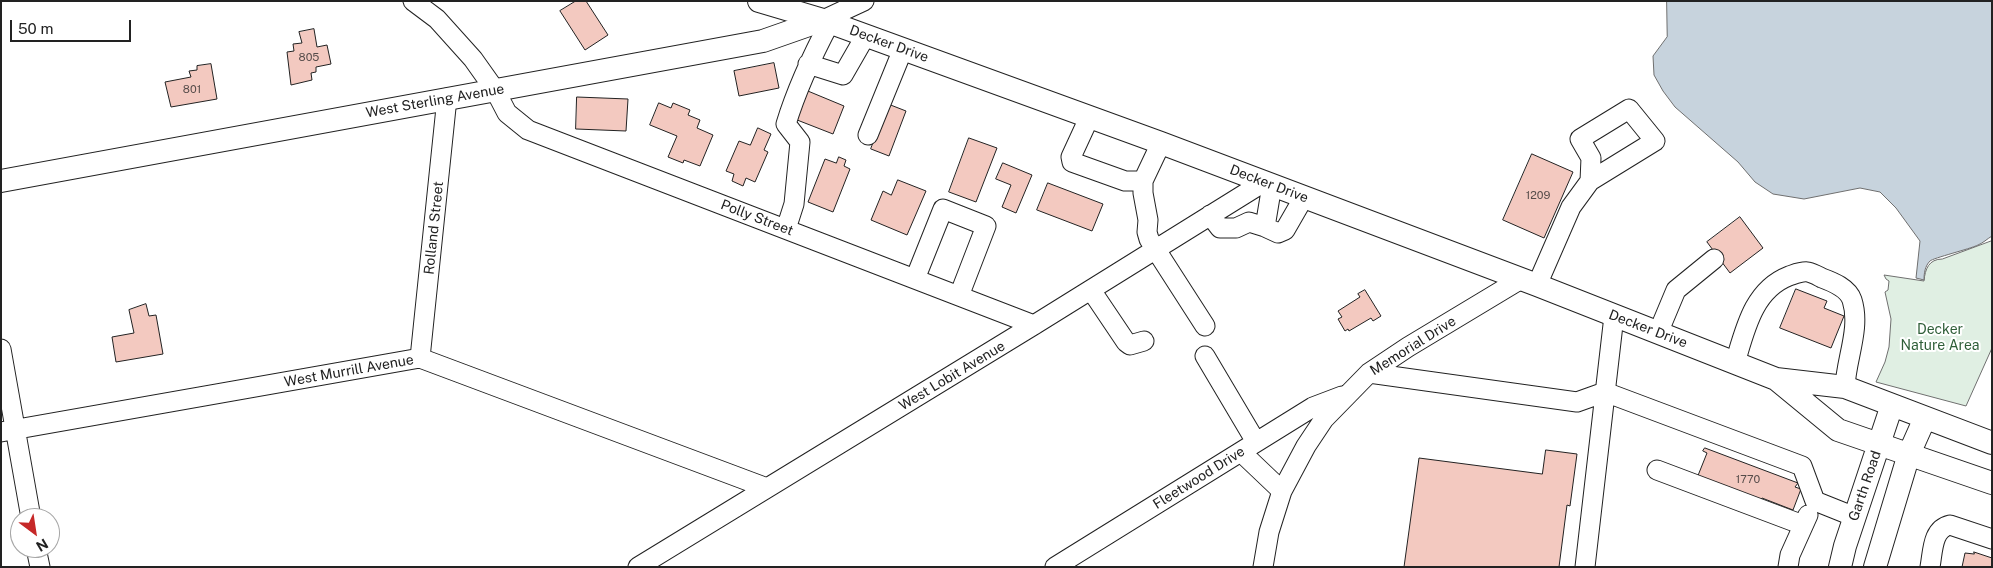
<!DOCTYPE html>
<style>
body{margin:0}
#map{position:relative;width:1993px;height:568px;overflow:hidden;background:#fff;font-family:"Public Sans",sans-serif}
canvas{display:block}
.frame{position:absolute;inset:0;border:2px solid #222;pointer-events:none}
.north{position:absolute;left:10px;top:508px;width:50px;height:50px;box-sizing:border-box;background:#fff;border:1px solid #a7a7a7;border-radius:50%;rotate:149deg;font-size:14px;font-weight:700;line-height:20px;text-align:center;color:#222}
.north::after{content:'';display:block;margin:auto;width:18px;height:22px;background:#c62828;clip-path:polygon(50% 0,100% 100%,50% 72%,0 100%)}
.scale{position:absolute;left:10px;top:20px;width:121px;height:22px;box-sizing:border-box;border:2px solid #222;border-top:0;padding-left:6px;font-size:15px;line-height:18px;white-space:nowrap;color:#222;-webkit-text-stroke:4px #fff;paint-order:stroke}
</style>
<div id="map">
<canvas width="1993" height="568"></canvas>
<div class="frame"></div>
<div class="north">N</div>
<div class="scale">50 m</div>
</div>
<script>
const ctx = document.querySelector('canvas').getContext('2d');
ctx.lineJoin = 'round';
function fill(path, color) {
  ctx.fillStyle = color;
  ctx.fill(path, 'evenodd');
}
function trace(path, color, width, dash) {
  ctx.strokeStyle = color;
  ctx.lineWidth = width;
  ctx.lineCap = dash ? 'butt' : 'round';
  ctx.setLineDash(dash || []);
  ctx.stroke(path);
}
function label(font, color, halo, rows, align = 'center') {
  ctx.font = font + ' "Public Sans",sans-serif';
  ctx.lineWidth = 4;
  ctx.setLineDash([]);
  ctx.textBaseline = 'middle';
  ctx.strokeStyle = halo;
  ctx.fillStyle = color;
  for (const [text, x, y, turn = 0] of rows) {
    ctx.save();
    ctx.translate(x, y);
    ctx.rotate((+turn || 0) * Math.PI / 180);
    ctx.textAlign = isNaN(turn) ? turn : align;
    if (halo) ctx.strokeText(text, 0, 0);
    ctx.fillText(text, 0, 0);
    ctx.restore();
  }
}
const green = new Path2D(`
 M 1992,241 L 1992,348 L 1966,406 L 1876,382 L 1885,362 L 1889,347 L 1891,319 L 1885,292 L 1888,290 L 1889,281 L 1886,279 L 1884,275 L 1924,281 C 1925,269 1929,259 1942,259 Z`);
fill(green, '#e0efe3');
trace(green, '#6f6f6f', 1);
const water = new Path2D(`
 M 1667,1 L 1992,1 L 1992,236 C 1987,239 1983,243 1978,245 C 1970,249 1933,258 1930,261 C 1925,266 1924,273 1924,280 L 1916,278 L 1920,241 L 1896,208 L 1880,192 L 1860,188 L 1804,199 L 1773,194 L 1755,182 L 1738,162 L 1675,107 L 1663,91 L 1654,75 L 1653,56 L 1667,37 Z`);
fill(water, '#c7d3dd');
trace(water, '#6f6f6f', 1);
const building = new Path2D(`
 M 576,1 L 586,1 L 608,35 L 585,50 L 560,11 Z
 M 314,29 L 317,47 L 327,45 L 331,64 L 316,67 L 316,72 L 311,73 L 312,80 L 291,85 L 287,52 L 294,51 L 293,44 L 302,43 L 299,32 Z
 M 774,63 L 779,88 L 739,96 L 734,71 Z
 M 211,64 L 217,99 L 171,107 L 165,82 L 191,77 L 189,71 L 197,70 L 197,66 Z
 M 803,89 L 844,106 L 833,134 L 792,118 Z
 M 577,97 L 628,99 L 626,131 L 576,129 Z
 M 659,103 L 671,108 L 673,103 L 690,110 L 688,115 L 700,120 L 697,128 L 713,135 L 700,166 L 684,160 L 683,163 L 668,157 L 677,136 L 650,125 Z
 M 888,104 L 906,111 L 889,156 L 871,149 Z
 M 758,128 L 771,134 L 764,150 L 768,152 L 755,182 L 746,178 L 743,186 L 732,181 L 734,174 L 726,171 L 739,141 L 750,145 Z
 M 969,138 L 997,148 L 976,202 L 949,192 Z
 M 1532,154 L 1573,172 L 1544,238 L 1503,220 Z
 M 839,157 L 846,160 L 844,166 L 850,169 L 833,212 L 808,202 L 825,159 L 836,163 Z
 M 1003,163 L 1032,175 L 1016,213 L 1002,207 L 1011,185 L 996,179 Z
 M 898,180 L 926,191 L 907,235 L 871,220 L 883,191 L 891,195 Z
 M 1048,183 L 1103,204 L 1092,231 L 1037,210 Z
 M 1740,217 L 1763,248 L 1730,273 L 1707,242 Z
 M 1796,289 L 1827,301 L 1824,308 L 1844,316 L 1831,348 L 1780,328 Z
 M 1365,290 L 1381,316 L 1373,321 L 1371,318 L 1349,331 L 1348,329 L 1345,331 L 1338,319 L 1342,317 L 1338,311 L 1360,297 L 1358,294 Z
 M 146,304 L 149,316 L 156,315 L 163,354 L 116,362 L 112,337 L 134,333 L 129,310 Z
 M 1705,448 L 1798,483 L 1795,487 L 1801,489 L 1793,510 L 1762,498 L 1760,501 L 1697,478 L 1707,453 L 1703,451 Z
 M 1546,450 L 1577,454 L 1570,506 L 1567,505 L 1559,567 L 1404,567 L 1419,458 L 1542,474 Z
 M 1974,552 L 1992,558 L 1992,567 L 1962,567 L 1965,553 L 1974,554 Z`);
fill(building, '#f3c9c0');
trace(building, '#222', 1);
const minor = new Path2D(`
 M 413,1 L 437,19 L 473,59 L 495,90 L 507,113 L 528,130 L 1034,325
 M 823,20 L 864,1
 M 808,64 L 843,75 L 866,35
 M 1089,118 L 1071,157 L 1072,162 L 1125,181 L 1143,181
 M 868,135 L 903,49
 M 1161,143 L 1143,181 L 1143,193 L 1148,220 L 1147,232 L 1149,239 L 1205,326
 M 1210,215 L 1220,228 L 1236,228 L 1249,222 L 1265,227 L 1272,185
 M 1265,227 L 1278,233 L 1285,230 L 1304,197
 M 786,229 L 794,204 L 800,142 L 786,124 C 797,88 812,56 830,22
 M 915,279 L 943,209 L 986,226 L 959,296
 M 1537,285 L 1571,207 L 1590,181 L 1591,158 L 1580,139 L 1629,109 L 1655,141 L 1590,181
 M 1091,290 L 1126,342 L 1130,345 L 1144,341
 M 1658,333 L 1676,290 L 1714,259
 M 1,349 L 31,518
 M 1205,356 L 1256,442
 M 420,358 L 447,98
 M 1735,363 C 1745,330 1753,290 1789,276 C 1795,274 1802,271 1808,272 C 1813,273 1818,276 1822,278 C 1833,282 1848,288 1852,300 C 1861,328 1846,359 1845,387
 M 1369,373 L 1577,402 L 1605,392 L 1802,466 L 1815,501 L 1855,517
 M 1,432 L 420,358 L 767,488
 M 1241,452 L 1282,491
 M 1657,470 L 1803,525
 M 36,548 L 40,567
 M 638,567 L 1034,325 L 1264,182
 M 1055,567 L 1313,407 L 1342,396
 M 1263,567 L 1269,532 L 1282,491 L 1306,446 L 1324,419 L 1369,373 L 1408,347 L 1521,279
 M 1585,567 L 1614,316
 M 1788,567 L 1790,555 L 1808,515
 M 1930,567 C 1933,551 1932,529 1950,525 L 1992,539`);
const major = new Path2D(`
 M 759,1 L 823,20 L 1161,143 L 1537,285 L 1776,379 L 1845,387 L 1992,443
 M 1,181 L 763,41 L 823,20
 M 1776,379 L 1838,430 L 1992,483
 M 1840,567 L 1845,546 L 1892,405
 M 1875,567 L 1909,454 L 1925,418`);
trace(minor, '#222', 21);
trace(major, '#222', 24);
trace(minor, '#fff', 19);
trace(major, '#fff', 22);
label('11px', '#564c4a', null, [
 ["805",309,58],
 ["801",192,90],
 ["1209",1538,196],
 ["1770",1748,480]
]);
label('14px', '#222', '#fff', [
 ["Decker Drive",889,44,20],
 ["West Sterling Avenue",435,101,-10],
 ["Decker Drive",1269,184,21],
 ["Polly Street",757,218,21],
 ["Rolland Street",434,228,-84],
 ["Decker Drive",1648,329,21],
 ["Memorial Drive",1413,346,-32],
 ["West Murrill Avenue",349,371,-10],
 ["West Lobit Avenue",952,376,-31],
 ["Fleetwood Drive",1199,478,-32],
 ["Garth Road",1865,486,-71]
]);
label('14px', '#2f5e38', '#fff', [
 ["Decker",1940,330],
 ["Nature Area",1940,346]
]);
</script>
